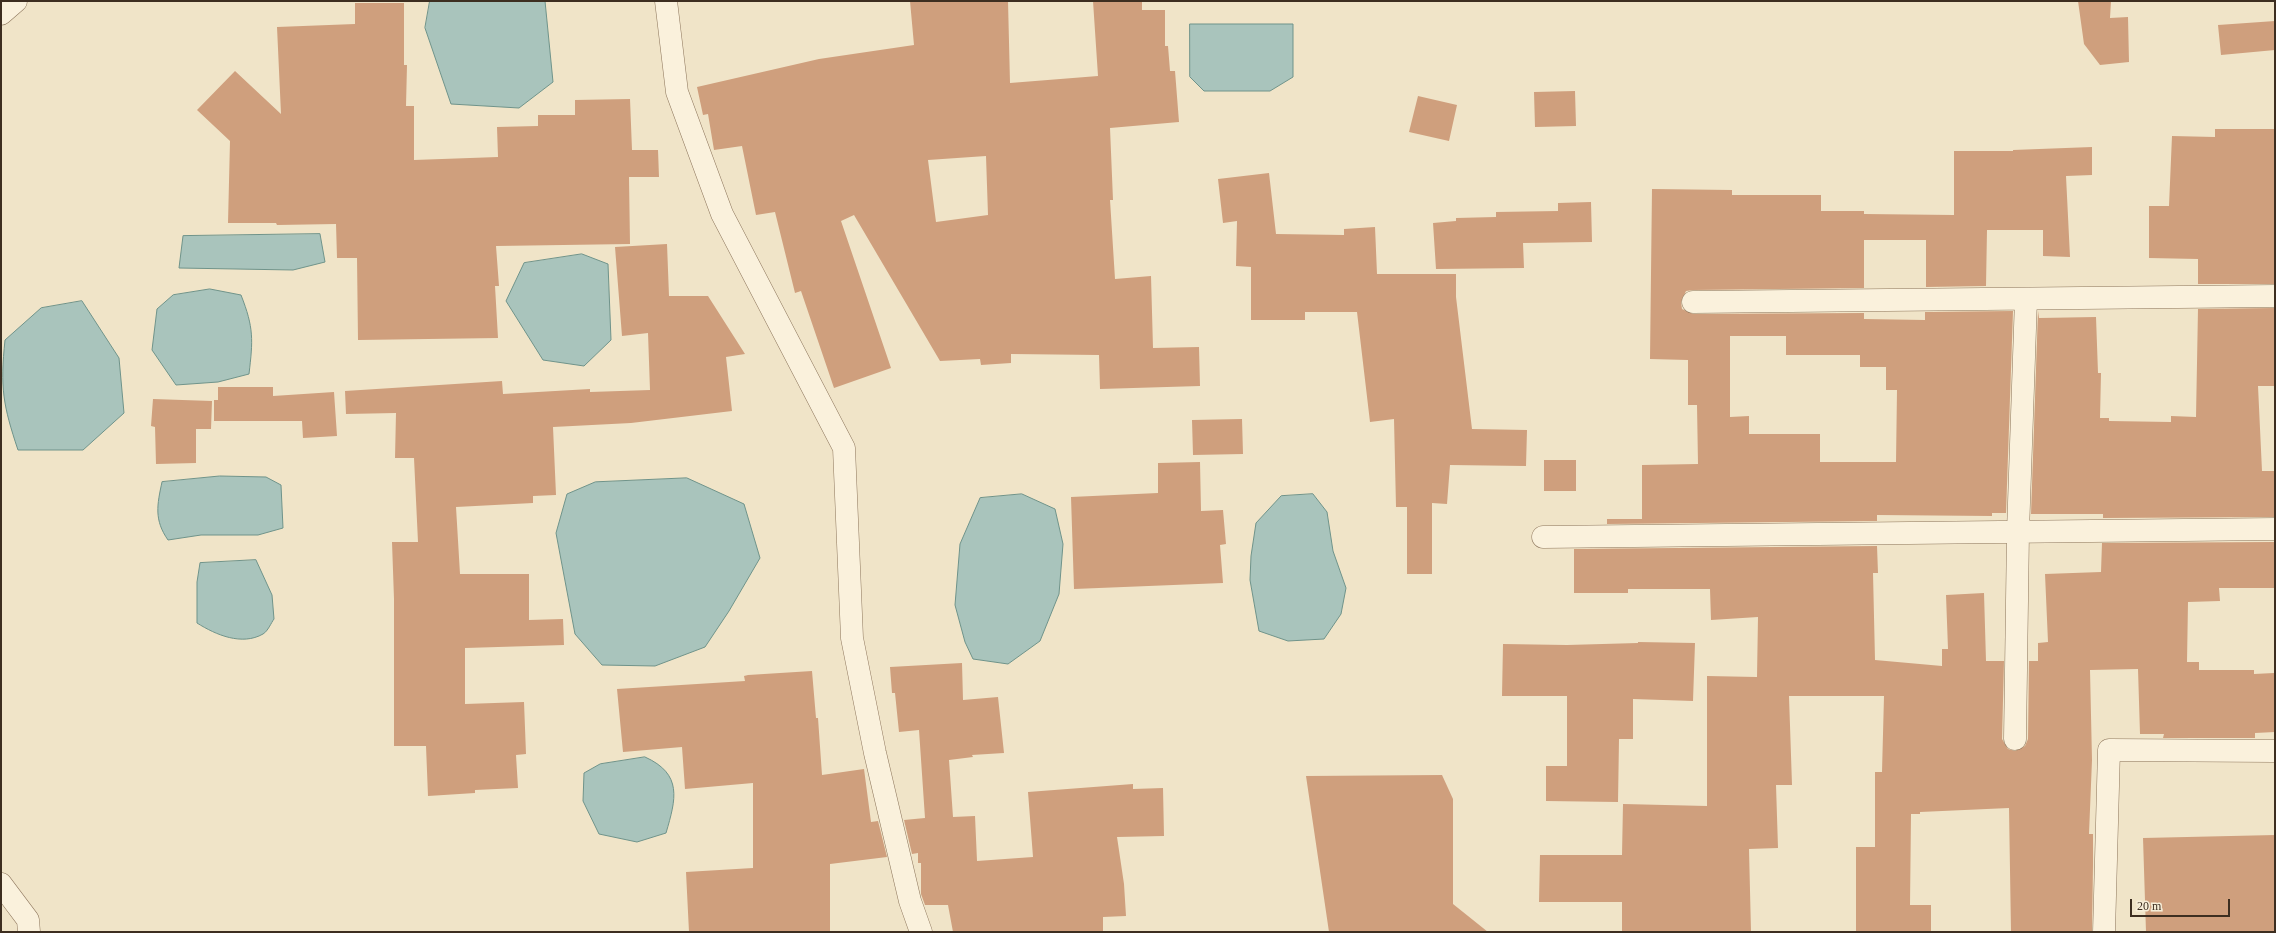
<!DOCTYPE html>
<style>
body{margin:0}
#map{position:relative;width:2276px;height:933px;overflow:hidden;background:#f0e4c8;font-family:"Times New Roman",serif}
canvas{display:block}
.frame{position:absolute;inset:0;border:2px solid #3d2e20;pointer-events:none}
.scale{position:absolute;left:2130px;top:899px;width:100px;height:18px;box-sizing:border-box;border:2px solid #3d2e20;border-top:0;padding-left:5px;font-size:12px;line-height:14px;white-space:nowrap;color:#3d2e20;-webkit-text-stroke:3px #f7eed8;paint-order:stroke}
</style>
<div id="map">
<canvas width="2276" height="933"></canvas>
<div class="frame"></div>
<div class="scale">20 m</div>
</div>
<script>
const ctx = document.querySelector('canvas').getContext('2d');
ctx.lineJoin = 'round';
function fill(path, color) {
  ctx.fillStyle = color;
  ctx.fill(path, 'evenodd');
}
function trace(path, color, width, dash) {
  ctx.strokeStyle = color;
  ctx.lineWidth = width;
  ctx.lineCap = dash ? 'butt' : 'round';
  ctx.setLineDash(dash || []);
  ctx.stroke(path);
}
const water = new Path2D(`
 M 430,1 L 545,1 L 553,82 L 519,108 L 451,104 L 425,28 Z
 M 1190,24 L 1293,24 L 1293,77 L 1270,91 L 1204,91 L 1190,77 Z
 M 320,234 L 325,262 L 293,270 L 179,268 L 183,236 Z
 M 582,254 L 608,264 L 611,340 L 584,366 L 543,360 L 506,301 L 524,263 Z
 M 210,289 L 241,295 C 254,328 253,340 249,374 L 218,382 L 176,385 L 152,350 L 157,309 L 173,295 Z
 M 82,301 L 119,358 L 124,413 L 83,450 L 18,450 C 3,405 0,388 5,340 L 41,308 Z
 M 220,476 L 266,477 L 281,485 L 283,528 L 258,535 L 201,535 L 168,540 C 154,520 157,505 162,482 Z
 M 687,478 L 744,504 L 760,558 L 729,611 L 705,647 L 655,666 L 602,665 L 575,634 L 556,533 L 567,494 L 595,482 Z
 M 1022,494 L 1055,509 L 1063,544 L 1059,594 L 1040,641 L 1008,664 L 973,659 L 965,642 L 955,605 L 960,544 L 980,498 Z
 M 1313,494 L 1327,512 L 1333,551 L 1346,588 L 1341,614 L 1324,639 L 1288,641 L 1259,631 L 1250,580 L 1251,556 L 1256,523 L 1281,496 Z
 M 256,560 L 272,595 L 274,619 C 271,623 268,631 263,634 C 242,646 216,635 197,623 L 197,582 L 200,563 Z
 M 645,757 C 683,774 676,799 666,833 L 637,842 L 599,834 L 583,801 L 584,773 L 600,764 Z`);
fill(water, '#a9c4bc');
trace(water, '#6f938a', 1);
fill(new Path2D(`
 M 910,1 L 1008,1 L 1010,83 L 1098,76 L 1093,1 L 1142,1 L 1142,10 L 1165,10 L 1165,46 L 1168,46 L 1170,71 L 1175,71 L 1179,122 L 1110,128 L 1113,200 L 1110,200 L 1115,279 L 1151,276 L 1153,348 L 1199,347 L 1200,386 L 1100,389 L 1099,355 L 1011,354 L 1011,363 L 981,365 L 980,359 L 940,361 L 854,215 L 841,221 L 891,368 L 834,388 L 801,291 L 795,293 L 775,212 L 756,215 L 742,146 L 714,150 L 708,114 L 703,115 L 697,87 L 819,59 L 914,45 ZM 986,156 L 988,215 L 936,222 L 928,160 Z
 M 2078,1 L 2111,1 L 2110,18 L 2128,17 L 2129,62 L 2100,65 L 2084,44 Z
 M 355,3 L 404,3 L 404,65 L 407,65 L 406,106 L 414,106 L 414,160 L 498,157 L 497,127 L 538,126 L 538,115 L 575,115 L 575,100 L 630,99 L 632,150 L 658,150 L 659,177 L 629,177 L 630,244 L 496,246 L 499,286 L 495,286 L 498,338 L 358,340 L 357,258 L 337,258 L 336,224 L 277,225 L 276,223 L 228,223 L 230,141 L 197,110 L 235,71 L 281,114 L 277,27 L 355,24 Z
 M 2275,21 L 2275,50 L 2221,55 L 2218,25 Z
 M 1575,91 L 1576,126 L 1535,127 L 1534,92 Z
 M 1418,96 L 1457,105 L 1449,141 L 1409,132 Z
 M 2215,129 L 2275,129 L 2275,284 L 2198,284 L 2198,259 L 2149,258 L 2149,206 L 2169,206 L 2172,136 L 2215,137 Z
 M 2092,147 L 2092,175 L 2066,176 L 2070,257 L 2043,256 L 2043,230 L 1987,230 L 1986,286 L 1926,287 L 1926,240 L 1864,240 L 1864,288 L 1693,290 L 1686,291 L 1681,302 L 1682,309 L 1693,314 L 1864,313 L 1864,319 L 1925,320 L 1925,312 L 2013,311 L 2006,513 L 1992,513 L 1992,516 L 1877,515 L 1877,521 L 1607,524 L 1607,519 L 1642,519 L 1642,465 L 1698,464 L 1697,405 L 1688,405 L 1688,360 L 1650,359 L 1652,189 L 1732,190 L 1732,195 L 1821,195 L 1821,211 L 1864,211 L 1864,214 L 1954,215 L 1954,151 L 2013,151 L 2013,150 ZM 1730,336 L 1786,336 L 1786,355 L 1860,355 L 1860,367 L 1886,367 L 1886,390 L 1897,390 L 1896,462 L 1820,462 L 1820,434 L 1749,434 L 1749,416 L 1730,417 Z
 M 1269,173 L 1276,234 L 1344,235 L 1344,229 L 1375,227 L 1377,274 L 1456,274 L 1456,297 L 1472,429 L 1527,430 L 1526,466 L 1450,465 L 1447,504 L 1432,503 L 1432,574 L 1407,574 L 1407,507 L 1396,507 L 1394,419 L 1370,422 L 1357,312 L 1305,312 L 1305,320 L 1251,320 L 1251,267 L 1236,266 L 1237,221 L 1223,223 L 1218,179 Z
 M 1591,202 L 1592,242 L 1523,243 L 1524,268 L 1436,269 L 1433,223 L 1456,221 L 1456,218 L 1496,217 L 1496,212 L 1558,211 L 1558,203 Z
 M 667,244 L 669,296 L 708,296 L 745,354 L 726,357 L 732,411 L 631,423 L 553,427 L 556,495 L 533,496 L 533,503 L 456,507 L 460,574 L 529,574 L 529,620 L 563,619 L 564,645 L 465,648 L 465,704 L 524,702 L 526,754 L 516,755 L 518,788 L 475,790 L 475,793 L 428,796 L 426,746 L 394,746 L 394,599 L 392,542 L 418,542 L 414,458 L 395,458 L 396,413 L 346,414 L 345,391 L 502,381 L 503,394 L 590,389 L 590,392 L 650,390 L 648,333 L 622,336 L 615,247 Z
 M 2275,308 L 2275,386 L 2258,386 L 2262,471 L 2275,471 L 2275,517 L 2103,518 L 2103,514 L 2031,514 L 2038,311 L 2039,318 L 2096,317 L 2098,373 L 2101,373 L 2100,418 L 2109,418 L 2109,421 L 2171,422 L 2171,416 L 2196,417 L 2198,309 Z
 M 218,387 L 273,387 L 273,396 L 334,392 L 337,436 L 303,438 L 302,421 L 214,421 L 214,400 L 218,400 Z
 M 153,399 L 212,401 L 211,429 L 196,429 L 196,463 L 156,464 L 155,427 L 151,426 Z
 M 1242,419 L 1243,454 L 1193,455 L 1192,420 Z
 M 1544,460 L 1576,460 L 1576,491 L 1544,491 Z
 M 1200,462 L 1201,511 L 1223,510 L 1226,544 L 1220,545 L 1223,583 L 1074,589 L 1071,497 L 1158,493 L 1158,463 Z
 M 2275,542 L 2275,588 L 2219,588 L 2220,601 L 2188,602 L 2187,662 L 2199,662 L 2199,670 L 2254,670 L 2254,674 L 2274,673 L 2275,732 L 2255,733 L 2255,738 L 2163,738 L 2164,734 L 2140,734 L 2138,669 L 2090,670 L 2092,760 L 2089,834 L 2093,834 L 2093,865 L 2092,932 L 2011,932 L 2009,808 L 1920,812 L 1920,814 L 1911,814 L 1910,905 L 1931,905 L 1931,932 L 1856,932 L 1856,847 L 1875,847 L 1875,772 L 1882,772 L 1884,696 L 1789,696 L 1792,785 L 1776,785 L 1778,848 L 1749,849 L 1751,932 L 1622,932 L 1622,902 L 1539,902 L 1540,855 L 1622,855 L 1623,804 L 1707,806 L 1707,676 L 1757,677 L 1758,617 L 1711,620 L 1710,589 L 1628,589 L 1628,593 L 1574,593 L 1574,549 L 1877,546 L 1878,573 L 1873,573 L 1875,660 L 1942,666 L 1942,649 L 1948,649 L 1946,595 L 1984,593 L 1986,661 L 2004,661 L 2002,739 L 2008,749 L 2015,751 L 2025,746 L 2028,739 L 2029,661 L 2038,661 L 2038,643 L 2048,642 L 2045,574 L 2101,572 L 2102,543 Z
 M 1638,642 L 1695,643 L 1693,701 L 1633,699 L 1633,739 L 1619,739 L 1618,802 L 1546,801 L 1546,766 L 1567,766 L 1567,696 L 1502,696 L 1503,644 L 1567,645 L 1638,643 Z
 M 962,663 L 963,700 L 998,697 L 1004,753 L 972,755 L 973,757 L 949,760 L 953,817 L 975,816 L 977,861 L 1033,857 L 1028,792 L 1133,784 L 1133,789 L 1163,788 L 1164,836 L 1117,837 L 1124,884 L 1126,916 L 1103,917 L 1103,932 L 953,932 L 948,905 L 925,905 L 921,894 L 921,863 L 918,863 L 918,853 L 912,854 L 904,820 L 925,818 L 919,730 L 899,732 L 895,693 L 892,693 L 890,667 Z
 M 812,671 L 816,718 L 818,718 L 822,775 L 864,769 L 871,822 L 878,821 L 887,857 L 830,864 L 830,932 L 689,932 L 686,872 L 753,868 L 753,783 L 685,789 L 682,747 L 623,752 L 617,689 L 745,681 L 744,676 L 748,675 Z
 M 1442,775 L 1453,799 L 1453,904 L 1488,932 L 1329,932 L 1306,776 Z
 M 2275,835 L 2275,932 L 2146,932 L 2143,838 Z`), '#cf9f7d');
const minor = new Path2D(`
 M 666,1 L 677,92 L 722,214 L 844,448 L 852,638 L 875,753 L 910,901 L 921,932
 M 1,14 L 16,1
 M 1693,302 L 2275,296
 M 1543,537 L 2275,529
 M 2015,739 L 2018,532 L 2026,299
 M 1,884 L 28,920 L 29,932
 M 2104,932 L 2109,750 L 2275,751`);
trace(minor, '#8d765c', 23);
trace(minor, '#faf1dc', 22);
</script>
